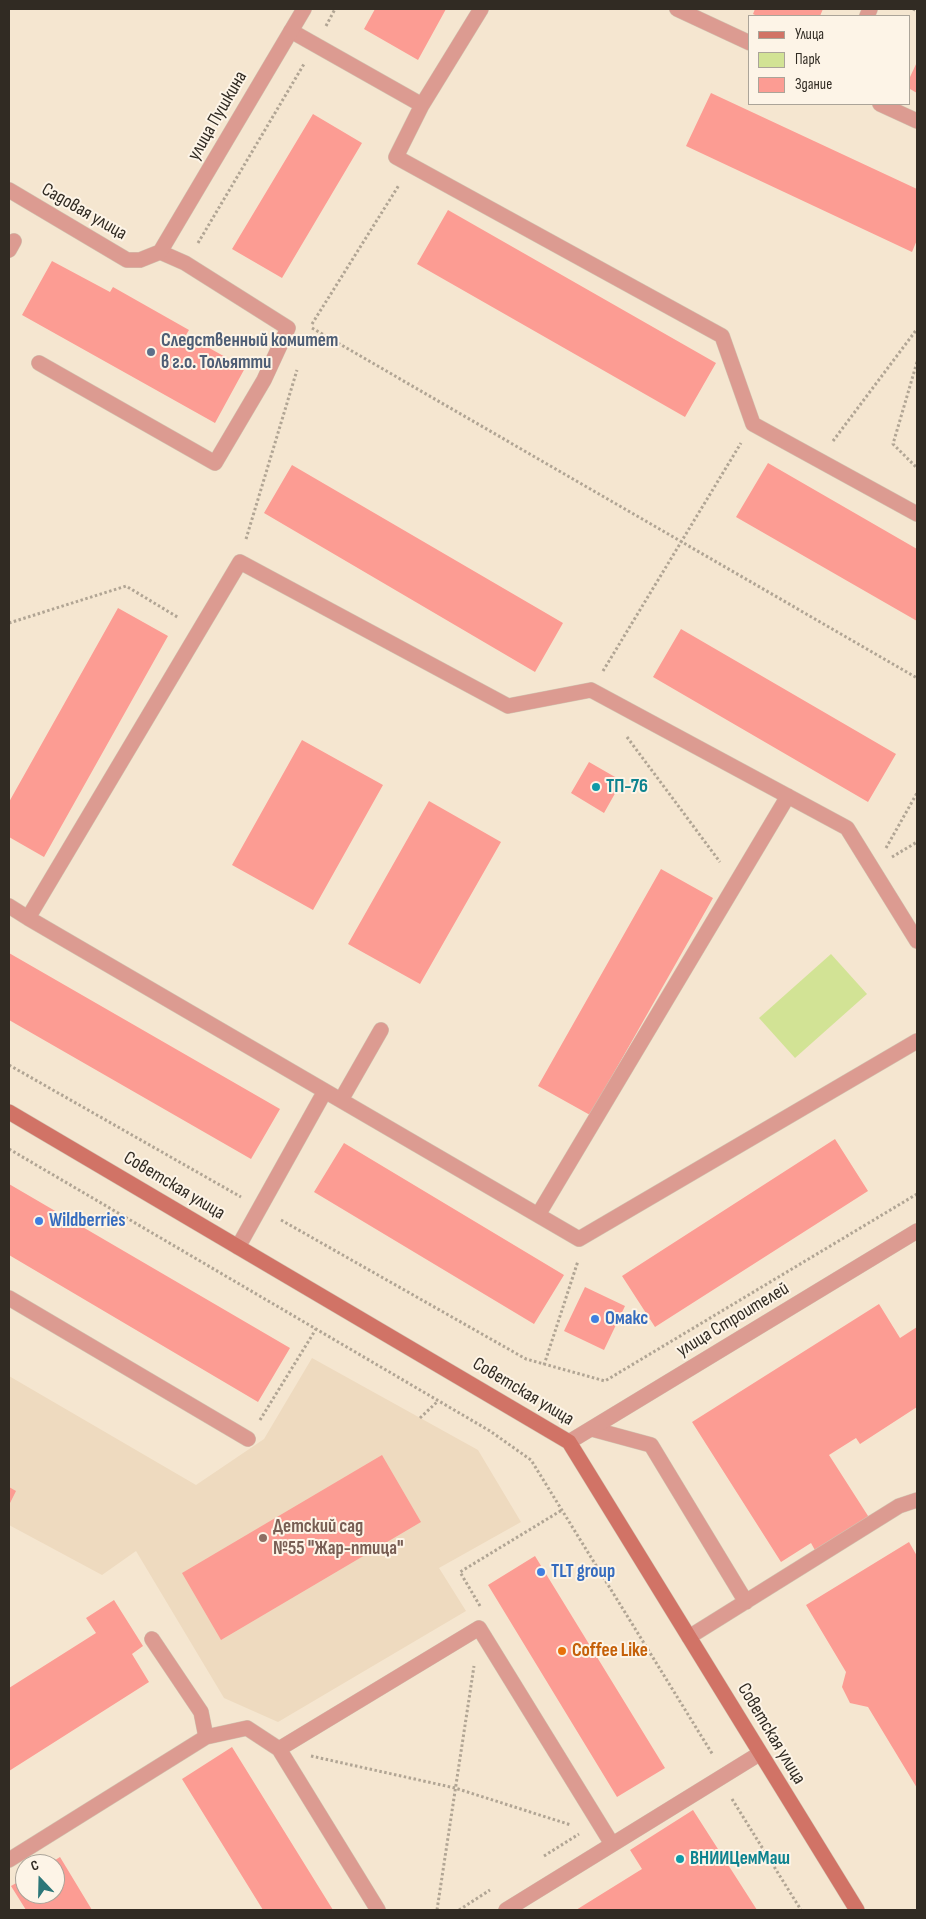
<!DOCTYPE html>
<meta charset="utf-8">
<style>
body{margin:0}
#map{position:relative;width:926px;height:1919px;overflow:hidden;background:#f5e6d0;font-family:"Sofia Sans Condensed",sans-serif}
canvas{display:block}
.frame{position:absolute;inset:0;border:10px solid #312b23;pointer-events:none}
.legend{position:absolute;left:748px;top:15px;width:162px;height:90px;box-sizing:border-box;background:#fdf4e7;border:1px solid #aba499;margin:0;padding:6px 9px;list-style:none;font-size:15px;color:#312b23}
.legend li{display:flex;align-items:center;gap:10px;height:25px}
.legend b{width:25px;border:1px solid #aba499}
.north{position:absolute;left:15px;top:1854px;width:50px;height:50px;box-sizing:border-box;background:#fdf4e7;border:1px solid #aba499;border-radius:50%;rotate:339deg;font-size:14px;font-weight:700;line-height:20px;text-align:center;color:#312b23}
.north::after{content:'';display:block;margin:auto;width:18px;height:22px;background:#2d7779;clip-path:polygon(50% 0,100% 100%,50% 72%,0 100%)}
</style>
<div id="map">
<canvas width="926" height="1919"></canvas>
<div class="frame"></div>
<ul class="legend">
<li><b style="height:6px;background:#d17366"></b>Улица</li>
<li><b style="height:14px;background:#d2e395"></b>Парк</li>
<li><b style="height:14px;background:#fc9c93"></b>Здание</li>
</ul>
<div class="north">С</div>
</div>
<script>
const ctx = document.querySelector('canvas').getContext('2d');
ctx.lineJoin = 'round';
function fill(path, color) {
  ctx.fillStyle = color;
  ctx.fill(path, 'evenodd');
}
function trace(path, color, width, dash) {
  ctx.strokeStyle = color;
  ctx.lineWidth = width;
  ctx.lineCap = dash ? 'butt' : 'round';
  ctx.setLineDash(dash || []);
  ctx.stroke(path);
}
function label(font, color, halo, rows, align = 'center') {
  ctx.font = font + ' "Sofia Sans Condensed",sans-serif';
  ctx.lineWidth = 4;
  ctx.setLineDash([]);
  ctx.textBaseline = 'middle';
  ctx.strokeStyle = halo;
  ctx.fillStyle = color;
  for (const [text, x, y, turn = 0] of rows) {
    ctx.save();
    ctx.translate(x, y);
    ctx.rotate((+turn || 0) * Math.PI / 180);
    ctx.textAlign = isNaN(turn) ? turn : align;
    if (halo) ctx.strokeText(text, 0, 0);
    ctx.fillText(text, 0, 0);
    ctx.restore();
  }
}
fill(new Path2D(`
 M 312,1358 L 478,1450 L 521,1522 L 439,1568 L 466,1611 L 278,1722 L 224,1698 L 136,1551 L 102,1575 L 9,1525 L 9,1376 L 196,1485 L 264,1439 Z`), '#eedabf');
fill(new Path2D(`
 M 831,954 L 867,994 L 795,1058 L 759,1018 Z`), '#d2e395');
fill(new Path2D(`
 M 375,9 L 446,9 L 418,60 L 364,29 Z
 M 755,9 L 823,9 L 820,16 L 757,16 L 753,14 Z
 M 917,62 L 917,93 L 910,89 L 910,77 Z
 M 711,93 L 917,189 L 917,240 L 912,252 L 686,146 Z
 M 313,114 L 362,143 L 282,278 L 232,249 Z
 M 448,210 L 716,363 L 685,417 L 417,264 Z
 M 52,261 L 110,292 L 113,287 L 189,330 L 186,335 L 245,368 L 215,423 L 22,315 Z
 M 768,463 L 917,549 L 917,621 L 736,517 Z
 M 292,465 L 563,623 L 535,672 L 264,513 Z
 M 118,608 L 168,636 L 44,857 L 9,837 L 9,802 Z
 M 681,629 L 896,754 L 868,802 L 653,677 Z
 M 302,740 L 383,785 L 313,910 L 232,865 Z
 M 589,762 L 622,781 L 604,813 L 571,793 Z
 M 429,801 L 501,842 L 420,984 L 348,944 Z
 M 661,869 L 713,898 L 590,1115 L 538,1086 Z
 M 9,953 L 280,1109 L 251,1159 L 9,1020 Z
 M 835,1139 L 868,1191 L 655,1327 L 622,1276 Z
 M 344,1143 L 564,1275 L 534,1324 L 314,1192 Z
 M 9,1184 L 290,1348 L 258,1402 L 9,1255 Z
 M 585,1287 L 625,1306 L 604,1350 L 564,1331 Z
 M 879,1304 L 900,1338 L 917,1327 L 917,1407 L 860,1444 L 856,1438 L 829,1455 L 870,1519 L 816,1552 L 811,1543 L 781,1562 L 692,1422 Z
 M 382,1455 L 421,1522 L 221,1640 L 182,1573 Z
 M 9,1487 L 16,1491 L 9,1505 Z
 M 909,1542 L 917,1556 L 917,1788 L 868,1707 L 850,1703 L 842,1687 L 846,1672 L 806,1605 Z
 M 535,1556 L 665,1768 L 617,1797 L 488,1585 Z
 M 114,1600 L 143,1646 L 132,1654 L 149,1682 L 9,1771 L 9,1688 L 96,1633 L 86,1618 Z
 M 232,1747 L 333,1910 L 263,1910 L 182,1779 Z
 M 693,1810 L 757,1910 L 576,1910 L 642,1869 L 630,1850 Z
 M 60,1857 L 92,1910 L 26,1910 L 11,1886 L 25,1878 L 25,1894 L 55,1894 L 55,1864 L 49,1864 Z`), '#fc9c93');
const service = new Path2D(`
 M 677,9 L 750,43
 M 867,16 L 870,9
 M 291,31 L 422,105 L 396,157 L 722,336 L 753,424 L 917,514
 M 880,104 L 917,121
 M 422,105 L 481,9
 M 9,250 L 14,241
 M 39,363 L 215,463 L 264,380 L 288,328 L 185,263 L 160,252
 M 9,906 L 28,918
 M 917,941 L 847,828 L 591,690 L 508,706 L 240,562 L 28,918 L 579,1239 L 917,1041
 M 341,1100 L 381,1030
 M 538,1215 L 788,796
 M 238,1247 L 325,1091
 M 9,1298 L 248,1439
 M 592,1429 L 651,1445 L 746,1602
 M 689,1637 L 899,1506 L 917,1500
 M 152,1639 L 201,1712 L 206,1737
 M 279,1749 L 479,1628 L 612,1844
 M 9,1860 L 206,1737 L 247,1728 L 279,1749 L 378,1910
 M 506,1910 L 759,1754`);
const minor = new Path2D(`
 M 9,190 L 127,260 L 140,260 L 160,252 L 304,9
 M 569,1442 L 917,1231`);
const secondary = new Path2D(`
 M 9,1112 L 569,1442 L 857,1910`);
trace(service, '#d2c4b1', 16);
trace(minor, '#d2c4b1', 16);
trace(secondary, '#d2c4b1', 16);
trace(new Path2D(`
 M 913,9 L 917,11
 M 326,26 L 335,9
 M 198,243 L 304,64
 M 312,324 L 399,185
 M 312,328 L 917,678
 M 917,362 L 893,444 L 917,468
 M 833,441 L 917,329
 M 246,539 L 297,370
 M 9,623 L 126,586 L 179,618
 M 603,671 L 741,443
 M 627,737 L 720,862
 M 886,848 L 917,793
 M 892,857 L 917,842
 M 9,1065 L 241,1197
 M 9,1149 L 490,1431 L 531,1460 L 713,1755
 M 281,1220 L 526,1359 L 605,1381 L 917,1194
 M 544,1365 L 578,1261
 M 420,1418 L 438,1401
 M 260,1420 L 316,1329
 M 480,1606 L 460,1572 L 562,1510
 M 311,1756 L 455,1788 L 571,1825
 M 732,1799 L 801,1910
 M 544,1856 L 579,1834
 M 437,1910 L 474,1666
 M 459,1910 L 490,1890`), '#b1a594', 3, [2.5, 2.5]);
trace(service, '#dc9b91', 15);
trace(minor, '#dc9b91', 15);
trace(secondary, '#d17366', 15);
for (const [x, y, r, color] of [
 [151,352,5,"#5c6f8a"],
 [596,787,5,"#0f9aa8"],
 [39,1221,5,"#3f7fe0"],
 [595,1319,5,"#3f7fe0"],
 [263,1538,5,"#8d6e63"],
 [541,1572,5,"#3f7fe0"],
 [562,1651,5,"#e8710a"],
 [680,1859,5,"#0f9aa8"]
]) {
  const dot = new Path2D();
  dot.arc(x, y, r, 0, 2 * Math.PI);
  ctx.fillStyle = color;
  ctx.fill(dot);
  trace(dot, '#fdf4e7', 2);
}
label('19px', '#312b23', '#fdf4e7', [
 ["улица Пушкина",218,116,-60],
 ["Садовая улица",84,212,30],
 ["Советская улица",174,1186,31],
 ["улица Строителей",733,1320,-31],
 ["Советская улица",523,1392,31],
 ["Советская улица",771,1734,59]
]);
label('bold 19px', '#4e5e75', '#fdf4e7', [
 ["Следственный комитет",161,341],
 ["в г.о. Тольятти",161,363]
], 'left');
label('bold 19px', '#0d838f', '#fdf4e7', [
 ["ТП-76",606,787],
 ["ВНИИЦемМаш",690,1859]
], 'left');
label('bold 19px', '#366cbe', '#fdf4e7', [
 ["Wildberries",49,1221],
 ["Омакс",605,1319],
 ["TLT group",551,1572]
], 'left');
label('bold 19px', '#785e54', '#fdf4e7', [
 ["Детский сад",273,1527],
 ["№55 \"Жар-птица\"",273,1549]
], 'left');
label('bold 19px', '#c56008', '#fdf4e7', [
 ["Coffee Like",572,1651]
], 'left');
</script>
